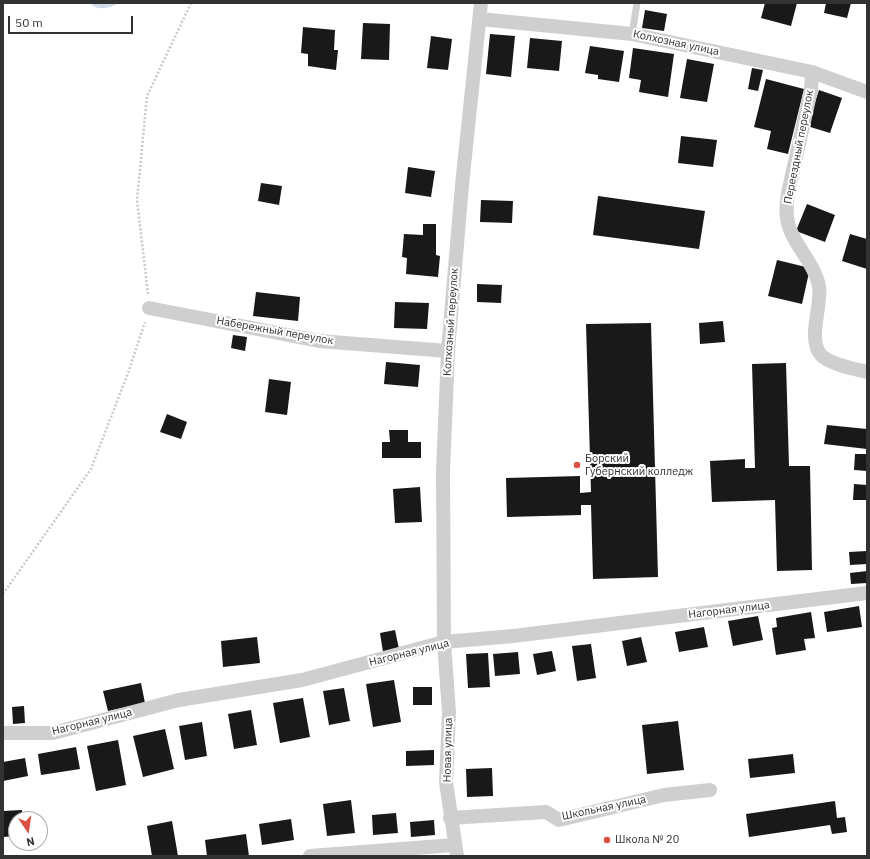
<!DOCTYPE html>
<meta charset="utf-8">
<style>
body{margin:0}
#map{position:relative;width:870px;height:859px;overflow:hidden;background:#fff;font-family:"IBM Plex Sans",sans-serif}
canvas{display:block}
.frame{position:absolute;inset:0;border:4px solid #323232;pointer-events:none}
.north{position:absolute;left:8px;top:811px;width:40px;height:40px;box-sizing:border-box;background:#fff;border:1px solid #adadad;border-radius:50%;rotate:167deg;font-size:11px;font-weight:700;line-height:16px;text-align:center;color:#323232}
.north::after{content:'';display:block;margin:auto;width:14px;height:18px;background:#da5144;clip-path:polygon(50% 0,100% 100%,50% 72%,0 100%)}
.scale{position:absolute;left:8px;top:16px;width:125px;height:18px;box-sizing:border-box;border:2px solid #323232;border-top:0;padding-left:5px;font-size:12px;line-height:14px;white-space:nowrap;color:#323232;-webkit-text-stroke:3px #fff;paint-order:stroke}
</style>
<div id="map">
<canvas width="870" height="859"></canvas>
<div class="frame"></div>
<div class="north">N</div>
<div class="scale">50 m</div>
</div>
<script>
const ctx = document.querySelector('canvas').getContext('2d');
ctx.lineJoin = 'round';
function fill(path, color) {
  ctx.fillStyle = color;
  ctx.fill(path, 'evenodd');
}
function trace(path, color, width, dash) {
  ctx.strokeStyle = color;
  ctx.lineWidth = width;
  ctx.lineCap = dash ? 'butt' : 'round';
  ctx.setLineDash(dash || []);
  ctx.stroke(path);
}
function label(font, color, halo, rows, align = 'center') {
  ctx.font = font + ' "IBM Plex Sans",sans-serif';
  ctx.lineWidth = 4;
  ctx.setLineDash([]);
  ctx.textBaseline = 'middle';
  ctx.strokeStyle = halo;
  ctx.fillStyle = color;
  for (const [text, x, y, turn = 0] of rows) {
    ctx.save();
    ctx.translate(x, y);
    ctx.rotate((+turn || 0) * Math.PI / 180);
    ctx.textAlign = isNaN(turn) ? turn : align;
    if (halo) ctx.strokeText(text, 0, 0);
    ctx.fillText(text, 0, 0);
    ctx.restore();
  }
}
fill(new Path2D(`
 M 90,3 L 119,3 C 110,8 98,12 90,3 Z`), '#d0dceb');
fill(new Path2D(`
 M 765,3 L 797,3 L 791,26 L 761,18 Z
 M 826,3 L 851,3 L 847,18 L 824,13 Z
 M 645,10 L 667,14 L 664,31 L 642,28 Z
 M 363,23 L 390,24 L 389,60 L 361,59 Z
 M 303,27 L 335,30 L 334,50 L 338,50 L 336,70 L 308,66 L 308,54 L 301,53 Z
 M 490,34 L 515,36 L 511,77 L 486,74 Z
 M 431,36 L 452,39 L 448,70 L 427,68 Z
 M 530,38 L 562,41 L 559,71 L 527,68 Z
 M 590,46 L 624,51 L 619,82 L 598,79 L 598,75 L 585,73 Z
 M 633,48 L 674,54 L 668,97 L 639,92 L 641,80 L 629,78 Z
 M 687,59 L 714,64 L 707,102 L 680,98 Z
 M 752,68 L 763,70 L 758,91 L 748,89 Z
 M 766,79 L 804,89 L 788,154 L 767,149 L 771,131 L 754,127 Z
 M 819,90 L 842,98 L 830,133 L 807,126 Z
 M 681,136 L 717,140 L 713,167 L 678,163 Z
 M 408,167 L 435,171 L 431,197 L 405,193 Z
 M 261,183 L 282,186 L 279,205 L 258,201 Z
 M 598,196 L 705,211 L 699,249 L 593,235 Z
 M 481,200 L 513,201 L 512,223 L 480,222 Z
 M 807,204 L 835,215 L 825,242 L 796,231 Z
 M 423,224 L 436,224 L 436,255 L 440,256 L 438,277 L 406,274 L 407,258 L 402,257 L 404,234 L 423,235 Z
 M 850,234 L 867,239 L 867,269 L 842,261 Z
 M 777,260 L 810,268 L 802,304 L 768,296 Z
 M 477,284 L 502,285 L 501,303 L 477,302 Z
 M 256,292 L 300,297 L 298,321 L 253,316 Z
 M 395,302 L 429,303 L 427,329 L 394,328 Z
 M 723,321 L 725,342 L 700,344 L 699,323 Z
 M 651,323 L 658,577 L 593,579 L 591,505 L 581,505 L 581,515 L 507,517 L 506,478 L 580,476 L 580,493 L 591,492 L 586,324 Z
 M 233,335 L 247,337 L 245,351 L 231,348 Z
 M 386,362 L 420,365 L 418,387 L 384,384 Z
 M 786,363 L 789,466 L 810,466 L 812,570 L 777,571 L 775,500 L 712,502 L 710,461 L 745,459 L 745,468 L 755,468 L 752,364 Z
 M 269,379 L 291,382 L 287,415 L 265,412 Z
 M 167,414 L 187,422 L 181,439 L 160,432 Z
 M 827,425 L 867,429 L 867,449 L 824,444 Z
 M 389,430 L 408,430 L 408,442 L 421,442 L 421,458 L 382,458 L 382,442 L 390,442 Z
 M 855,454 L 867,454 L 867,471 L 854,470 Z
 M 854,484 L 867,485 L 867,500 L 853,500 Z
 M 420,487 L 422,522 L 395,523 L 393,489 Z
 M 867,551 L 867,564 L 850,565 L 849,552 Z
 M 867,571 L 867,583 L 851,584 L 850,573 Z
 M 859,606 L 862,627 L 827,632 L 824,612 Z
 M 811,612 L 815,638 L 804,639 L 806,650 L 776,655 L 772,628 L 777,627 L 776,618 Z
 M 758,616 L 763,640 L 733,646 L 728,621 Z
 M 704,627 L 708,647 L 679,652 L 675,632 Z
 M 395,630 L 399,649 L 383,652 L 380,633 Z
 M 257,637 L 260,663 L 223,667 L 221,641 Z
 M 641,637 L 647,662 L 627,666 L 622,641 Z
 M 591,644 L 596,678 L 577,681 L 572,646 Z
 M 552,651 L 556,671 L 537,675 L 533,654 Z
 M 518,652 L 520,674 L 495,676 L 493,654 Z
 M 488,653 L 490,687 L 468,688 L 466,654 Z
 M 394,680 L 401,722 L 373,727 L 366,684 Z
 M 141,683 L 145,703 L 108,711 L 103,691 Z
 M 413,687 L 432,687 L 432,705 L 413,705 Z
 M 344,688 L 350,721 L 329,725 L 323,691 Z
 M 303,698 L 310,737 L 280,743 L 273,703 Z
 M 24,706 L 25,723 L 13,724 L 12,707 Z
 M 251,710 L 257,745 L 234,749 L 228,714 Z
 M 678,721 L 684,770 L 647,774 L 642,725 Z
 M 202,722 L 207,756 L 185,760 L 179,726 Z
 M 165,729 L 174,769 L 143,777 L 133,736 Z
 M 118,740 L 126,785 L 96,791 L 87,746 Z
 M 76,747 L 80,769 L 41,775 L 38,754 Z
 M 434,750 L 434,765 L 406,766 L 406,751 Z
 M 793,754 L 795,773 L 750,778 L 748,759 Z
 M 25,758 L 28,776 L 3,781 L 3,762 Z
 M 492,768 L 493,796 L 467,797 L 466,769 Z
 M 351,800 L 355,833 L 327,836 L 323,804 Z
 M 835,801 L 837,818 L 845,817 L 847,832 L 832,834 L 830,825 L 749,837 L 746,814 Z
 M 22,810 L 22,819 L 16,819 L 16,836 L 3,837 L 3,811 Z
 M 396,813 L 398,833 L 373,835 L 372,815 Z
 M 291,819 L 294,840 L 262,845 L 259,824 Z
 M 434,820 L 435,835 L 411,837 L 410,822 Z
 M 172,821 L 178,856 L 152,856 L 147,826 Z
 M 246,834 L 249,856 L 207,856 L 205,840 Z`), '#191919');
trace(new Path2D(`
 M 148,294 L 137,200 L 147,96 L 191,3
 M 3,594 L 91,469 L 128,373 L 145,322`), '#c9c9c9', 2.5, [2, 2]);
trace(new Path2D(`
 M 632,34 L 637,3`), '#cfcfcf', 7);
trace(new Path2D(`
 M 480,19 L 632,34 L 812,72 L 867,92
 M 812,72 L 811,90 L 788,193 C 786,206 785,219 791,232 C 799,250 815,266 819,286 C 822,307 807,339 821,355 C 829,364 855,369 867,372
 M 149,308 L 319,341 L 448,351
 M 3,733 L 53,733 L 179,700 L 302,680 L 444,642 L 513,636 L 867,593
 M 450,818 L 546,812 L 559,820 L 664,795 L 710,790
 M 310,856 L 454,845
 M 457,856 L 446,782 L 449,712 L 444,642 L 443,471 L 448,351 L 462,185 L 481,3`), '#cfcfcf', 14);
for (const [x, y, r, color] of [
 [577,465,4,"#da5144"],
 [607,840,4,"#da5144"]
]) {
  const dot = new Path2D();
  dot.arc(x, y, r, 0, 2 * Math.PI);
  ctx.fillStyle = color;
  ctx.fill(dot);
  trace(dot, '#fff', 1.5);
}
label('11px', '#323232', '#fff', [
 ["Колхозная улица",676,43,12],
 ["Переездный переулок",799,147,-79],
 ["Колхозный переулок",451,322,-86],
 ["Набережный переулок",275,331,10],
 ["Нагорная улица",729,610,-7],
 ["Нагорная улица",409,653,-14],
 ["Нагорная улица",92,722,-14],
 ["Новая улица",448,750,-89],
 ["Школьная улица",604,808,-12]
]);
label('11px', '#323232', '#fff', [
 ["Борский",585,459],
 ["Губернский колледж",585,472],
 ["Школа № 20",615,840]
], 'left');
</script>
